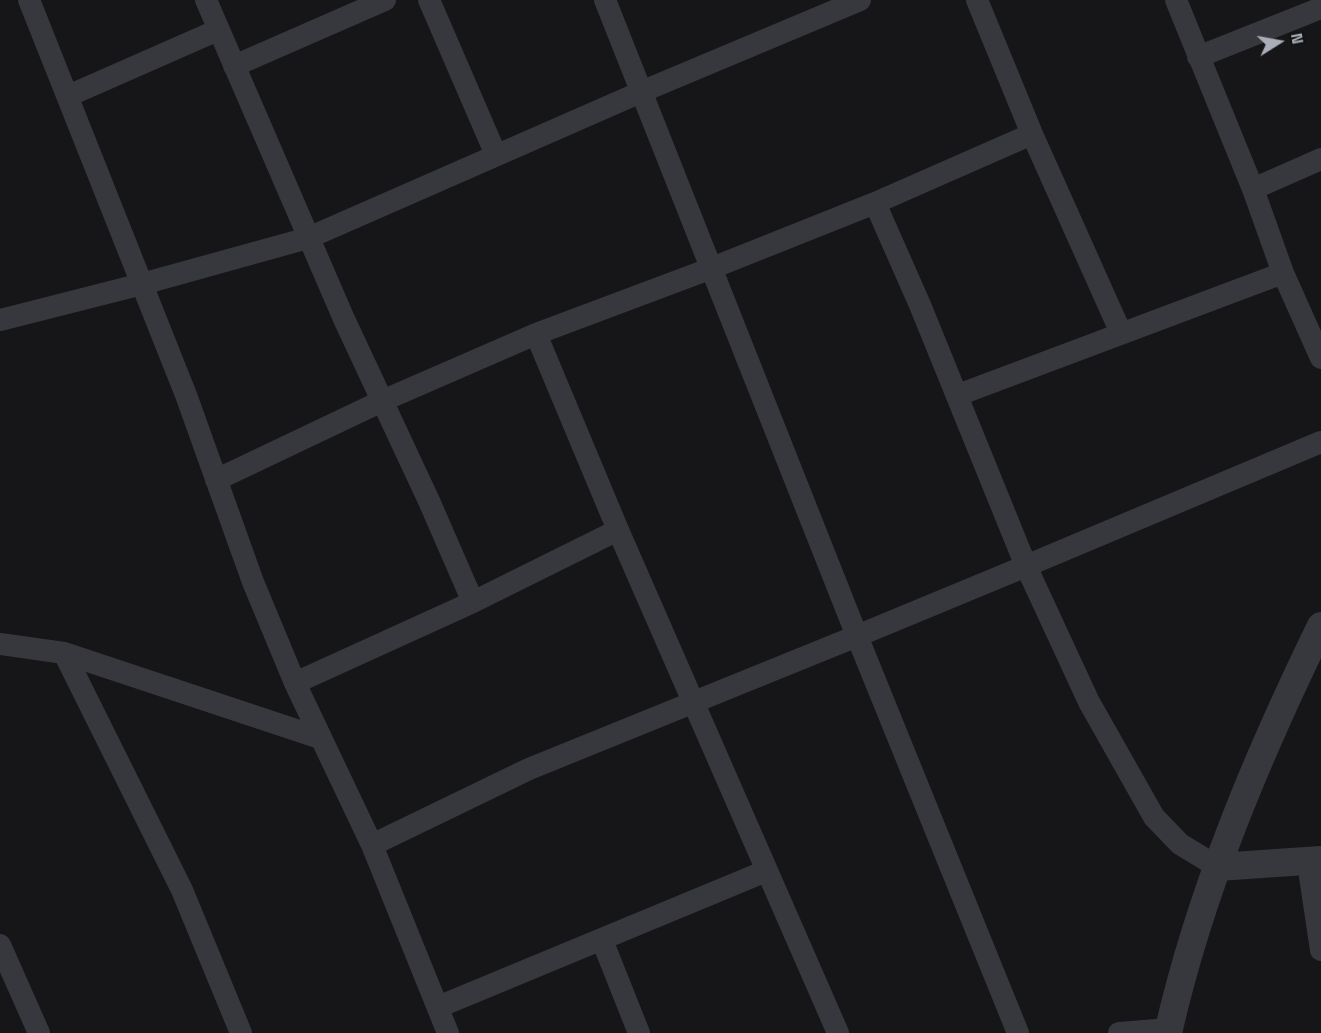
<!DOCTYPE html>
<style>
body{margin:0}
#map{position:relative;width:1321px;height:1033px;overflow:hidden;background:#161618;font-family:"Space Grotesk",sans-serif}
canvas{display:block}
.north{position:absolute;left:1249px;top:12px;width:60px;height:60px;-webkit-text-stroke:4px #111113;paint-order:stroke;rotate:79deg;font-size:16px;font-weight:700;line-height:24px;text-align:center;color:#a8adb8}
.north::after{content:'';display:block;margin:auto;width:21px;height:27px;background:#a8adb8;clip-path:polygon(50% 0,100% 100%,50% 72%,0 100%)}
</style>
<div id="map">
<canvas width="1321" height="1033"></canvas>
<div class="north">N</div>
</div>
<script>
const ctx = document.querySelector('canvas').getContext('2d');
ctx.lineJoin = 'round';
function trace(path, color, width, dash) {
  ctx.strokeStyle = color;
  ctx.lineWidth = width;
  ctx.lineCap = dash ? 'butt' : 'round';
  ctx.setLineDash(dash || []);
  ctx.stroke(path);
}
trace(new Path2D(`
 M 29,0 L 186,395 L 253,582 L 295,683 L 372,845 L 448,1033
 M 206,0 L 344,319 L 429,501 L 473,602
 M 429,0 L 496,155
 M 605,0 L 857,636 L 1026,566 L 1089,702 L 1154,817 L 1180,844 L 1218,867
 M 977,0 L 1032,134 L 1121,333
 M 1176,0 L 1253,189 L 1283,273 L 1321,358
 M 1198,57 L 1321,8
 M 234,66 L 385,0
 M 68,96 L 218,30
 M 1253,189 L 1321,159
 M 875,203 L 1032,134
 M 0,320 L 142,284 L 308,238 L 641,92 L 860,0
 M 536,334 L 618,530 L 838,1033
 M 958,395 L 1283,273
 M 216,480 L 382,401 L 536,334 L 712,268 L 875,203 L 920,305 L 1026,566 L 1321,442
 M 0,644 L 64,653 L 320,738
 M 64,653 L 182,890 L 241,1033
 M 295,683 L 473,602 L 618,530
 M 372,845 L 529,769 L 857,636 L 1018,1033
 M 1308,863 L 1321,950
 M 602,940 L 639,1033
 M 0,945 L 39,1033
 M 438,1007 L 766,871
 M 1119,1033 L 1169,1029`), '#37383d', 22);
trace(new Path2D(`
 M 1218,867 L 1321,860
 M 1168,1033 C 1200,892 1258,755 1321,626`), '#37383d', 28);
</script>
